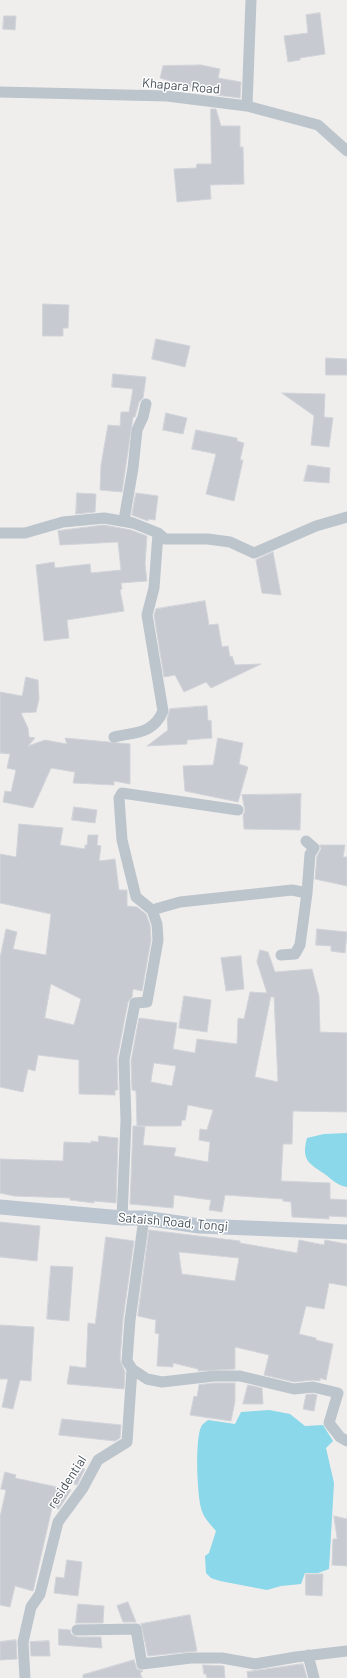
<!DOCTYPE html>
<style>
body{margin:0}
canvas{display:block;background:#f0eded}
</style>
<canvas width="347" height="1678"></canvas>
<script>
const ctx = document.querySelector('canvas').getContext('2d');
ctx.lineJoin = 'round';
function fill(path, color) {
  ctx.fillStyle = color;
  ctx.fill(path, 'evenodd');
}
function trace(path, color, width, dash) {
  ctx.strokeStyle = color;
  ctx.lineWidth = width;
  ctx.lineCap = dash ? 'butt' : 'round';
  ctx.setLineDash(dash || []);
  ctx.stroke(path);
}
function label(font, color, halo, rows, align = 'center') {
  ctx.font = font + ' Barlow,sans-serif';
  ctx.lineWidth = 3;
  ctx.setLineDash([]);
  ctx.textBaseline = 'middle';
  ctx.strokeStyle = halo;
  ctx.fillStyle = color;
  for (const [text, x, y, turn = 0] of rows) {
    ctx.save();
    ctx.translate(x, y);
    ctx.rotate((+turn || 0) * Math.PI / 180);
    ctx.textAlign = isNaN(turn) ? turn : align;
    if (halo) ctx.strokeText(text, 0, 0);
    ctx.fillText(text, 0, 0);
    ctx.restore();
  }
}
fill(new Path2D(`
 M 347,1133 L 347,1187 C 337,1185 334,1181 326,1175 C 309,1163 301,1161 307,1138 L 324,1134 Z
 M 269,1410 L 290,1414 L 305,1426 L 323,1425 L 333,1441 L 326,1448 L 334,1483 L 329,1569 L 318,1573 L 305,1573 L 301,1584 L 281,1586 L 267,1590 L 220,1581 L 211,1578 L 206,1573 L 205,1556 L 209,1553 L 216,1531 C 210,1524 203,1517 201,1508 C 197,1492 195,1440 201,1427 C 202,1424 206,1422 208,1420 L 235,1424 L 241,1412 Z`), '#8ad8e9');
const building = new Path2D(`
 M 320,13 L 325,54 L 300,58 L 300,60 L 288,62 L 284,36 L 308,33 L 306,15 Z
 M 4,16 L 16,16 L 15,30 L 3,29 Z
 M 201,65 L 220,69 L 218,78 L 241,82 L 240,98 L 217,95 L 160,78 L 163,66 Z
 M 211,109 L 216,109 L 221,126 L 240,126 L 240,147 L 243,147 L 244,184 L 210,185 L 211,199 L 177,202 L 174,169 L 196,168 L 197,164 L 211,164 Z
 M 43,304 L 69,305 L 68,328 L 63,328 L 63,336 L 43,336 Z
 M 156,339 L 190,346 L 185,367 L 152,359 Z
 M 326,358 L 347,359 L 347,375 L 326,375 Z
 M 113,374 L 146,377 L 143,398 L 139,402 L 135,417 L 133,417 L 122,492 L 100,490 L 101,465 L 108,425 L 120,426 L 121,412 L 129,412 L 133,389 L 112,387 Z
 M 282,393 L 325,394 L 324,417 L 333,418 L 329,447 L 311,445 L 314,416 Z
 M 166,413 L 187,418 L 183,434 L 163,430 Z
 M 196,430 L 237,438 L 237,441 L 244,443 L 240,460 L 243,460 L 234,501 L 206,494 L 216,454 L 192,449 Z
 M 308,465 L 330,468 L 329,483 L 304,481 Z
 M 77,493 L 96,494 L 95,512 L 76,514 Z
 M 136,493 L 158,496 L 155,520 L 148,519 L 148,521 L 132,515 Z
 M 104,525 L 131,530 L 147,536 L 145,564 L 147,581 L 121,583 L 122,589 L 120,590 L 124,611 L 67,620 L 69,638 L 44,641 L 36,565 L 54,562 L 55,568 L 90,564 L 91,573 L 121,570 L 118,542 L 60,545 L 58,531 Z
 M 273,552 L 281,595 L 262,593 L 256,560 Z
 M 205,601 L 209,625 L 218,624 L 222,647 L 228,646 L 230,657 L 232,656 L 235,665 L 261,664 L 211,688 L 206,682 L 184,692 L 175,675 L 164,677 L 154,615 L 156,609 Z
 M 26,677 L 38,680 L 39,699 L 36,712 L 21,713 L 28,728 L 29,737 L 35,738 L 28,746 L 45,740 L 67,744 L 65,738 L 130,744 L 130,784 L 114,781 L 114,785 L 73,783 L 75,772 L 51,768 L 33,808 L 3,802 L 5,791 L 11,792 L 16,770 L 7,768 L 10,754 L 0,753 L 0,692 L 22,696 Z
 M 207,706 L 208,721 L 211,720 L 212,738 L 187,740 L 187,744 L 147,746 L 168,730 L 167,719 L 170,709 Z
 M 218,738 L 243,743 L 239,764 L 248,767 L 238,802 L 185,791 L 183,766 L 213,765 Z
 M 301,794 L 300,830 L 244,829 L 243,815 L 245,811 L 242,795 Z
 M 74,807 L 97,810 L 95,823 L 72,820 Z
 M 19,824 L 63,828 L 60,845 L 85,849 L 85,845 L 87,845 L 88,835 L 98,835 L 97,845 L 101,846 L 99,861 L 115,859 L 119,890 L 127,890 L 127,906 L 137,907 L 146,914 L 150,925 L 151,940 L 142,991 L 133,989 L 132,997 L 128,1002 L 117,1059 L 118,1090 L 115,1090 L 115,1095 L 79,1094 L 79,1060 L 38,1055 L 35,1071 L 28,1069 L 23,1092 L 0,1087 L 0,958 L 6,929 L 17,932 L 13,949 L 46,955 L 51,914 L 0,903 L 0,854 L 16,857 ZM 51,984 L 81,999 L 74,1025 L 45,1018 Z
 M 320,845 L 345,845 L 343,857 L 347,857 L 347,886 L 315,879 L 317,856 L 321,849 Z
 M 317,929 L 347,932 L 345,953 L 331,951 L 331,946 L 316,945 Z
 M 260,950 L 268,952 L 275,972 L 312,969 L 319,996 L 320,1032 L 347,1033 L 347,1112 L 293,1111 L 292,1144 L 283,1144 L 281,1181 L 330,1183 L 330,1199 L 347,1200 L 347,1217 L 329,1216 L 329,1219 L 292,1217 L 291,1202 L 283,1201 L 283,1199 L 225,1195 L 222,1212 L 209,1210 L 211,1200 L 174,1195 L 173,1208 L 130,1204 L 133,1126 L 137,1126 L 136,1091 L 132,1090 L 131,1061 L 139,1018 L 177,1023 L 173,1049 L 195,1053 L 197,1039 L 237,1044 L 238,1018 L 244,1019 L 250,992 L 267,993 L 257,962 ZM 271,997 L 274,997 L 278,1082 L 255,1077 ZM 154,1063 L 176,1066 L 172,1086 L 151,1082 ZM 188,1105 L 213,1110 L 207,1130 L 200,1129 L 199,1140 L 210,1142 L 208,1162 L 174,1156 L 176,1148 L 143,1145 L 145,1127 L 137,1126 L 181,1126 L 182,1120 L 185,1120 Z
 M 241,956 L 244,989 L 226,991 L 221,958 Z
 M 184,996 L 211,1000 L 207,1032 L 179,1028 Z
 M 99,1136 L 118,1138 L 116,1203 L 94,1201 L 94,1203 L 70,1200 L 70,1198 L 14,1196 L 0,1193 L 0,1159 L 63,1161 L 64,1142 L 91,1143 L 91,1141 L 98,1142 Z
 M 0,1222 L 40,1226 L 37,1261 L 0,1257 Z
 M 149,1230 L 240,1241 L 240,1243 L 297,1253 L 299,1240 L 324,1245 L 325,1240 L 347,1244 L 347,1286 L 329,1283 L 324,1309 L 306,1306 L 299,1334 L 316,1338 L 316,1340 L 333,1344 L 326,1380 L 320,1378 L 320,1381 L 313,1380 L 294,1382 L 264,1375 L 269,1355 L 235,1347 L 235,1369 L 198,1371 L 198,1369 L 173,1363 L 173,1367 L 157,1366 L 159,1334 L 155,1333 L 156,1320 L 138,1316 ZM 179,1252 L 239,1258 L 235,1281 L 182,1274 Z
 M 106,1237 L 134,1241 L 123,1319 L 120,1360 L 125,1372 L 124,1389 L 67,1384 L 70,1366 L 86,1368 L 88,1323 L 95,1324 Z
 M 51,1266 L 73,1267 L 69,1321 L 47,1319 Z
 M 0,1325 L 34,1327 L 31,1381 L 20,1380 L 13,1409 L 2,1407 L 8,1379 L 0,1379 Z
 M 214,1383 L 235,1383 L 235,1401 L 231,1421 L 190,1415 L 194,1396 L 197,1397 L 199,1385 Z
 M 248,1385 L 262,1388 L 263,1404 L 243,1404 Z
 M 313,1394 L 317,1395 L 314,1411 L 303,1409 L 306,1395 Z
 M 62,1419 L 121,1425 L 120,1438 L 115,1441 L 59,1435 Z
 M 78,1467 L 85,1469 L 77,1485 L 74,1484 Z
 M 5,1472 L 16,1475 L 15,1478 L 71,1490 L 59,1509 L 52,1508 L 33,1591 L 15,1586 L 10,1607 L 0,1605 L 0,1517 L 6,1490 L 1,1489 Z
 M 334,1516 L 347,1519 L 347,1566 L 332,1565 L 333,1539 L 337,1539 Z
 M 67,1560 L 82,1562 L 78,1596 L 54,1593 L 56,1577 L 64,1578 Z
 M 306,1574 L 323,1574 L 322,1596 L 306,1595 Z
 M 128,1602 L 136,1622 L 123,1622 L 117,1606 Z
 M 78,1604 L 104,1606 L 103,1623 L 76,1623 Z
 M 190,1615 L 197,1651 L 148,1656 L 141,1624 Z
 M 59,1629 L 70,1630 L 71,1634 L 77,1637 L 101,1637 L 102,1648 L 59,1645 Z
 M 16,1640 L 17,1659 L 0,1660 L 0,1642 Z
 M 49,1641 L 50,1656 L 31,1656 L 30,1642 Z
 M 134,1660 L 137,1669 L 143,1671 L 140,1673 L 142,1678 L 83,1678 L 83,1675 Z
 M 303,1664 L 307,1678 L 248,1678 L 247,1672 Z
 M 203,1665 L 224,1666 L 225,1678 L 207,1678 L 206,1674 L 204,1674 Z`);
fill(building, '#c7cad0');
trace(building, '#d1d4d9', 1);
trace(new Path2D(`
 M 0,92 L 167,96 L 247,106 L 318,125 L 347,151
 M 247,106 L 251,0
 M 132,523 L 124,520 L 133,468 L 137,430 L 143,417 L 146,404
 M 0,533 L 25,533 L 63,522 L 104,518 L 133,523 L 158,533 L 165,539 L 208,539 L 230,542 L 254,553 L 316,526 L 347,517
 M 114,737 C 136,732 153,734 163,711 L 147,615 L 154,588 L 158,533
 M 306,841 L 314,848 L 310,854 L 307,893
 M 152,910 L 180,902 L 292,890 L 307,893 L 300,945 L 295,954 L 281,955
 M 122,1218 L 126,1120 L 124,1060 L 135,1003 L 147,1002 L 158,940 L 157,924 L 152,910 L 136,897 L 122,840 L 119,798 L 122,793 L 238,810
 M 132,1369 L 147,1379 L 162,1382 L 214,1376 L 240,1376 L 294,1389 L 313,1387 L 338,1393 L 329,1423 L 340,1437 L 347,1441
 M 77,1630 L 136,1629 L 142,1664 L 191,1658 L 222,1658 L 255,1664 L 296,1657 L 347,1651
 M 308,1655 L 314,1678
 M 25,1678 L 23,1642 L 31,1607 L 40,1594 L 58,1522 L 83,1488 L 98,1460 L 127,1442 L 132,1369 L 127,1361 L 130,1320 L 144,1218`), '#bcc5cc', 11);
trace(new Path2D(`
 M 0,1207 L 122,1218 L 144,1218 L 199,1226 L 347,1232`), '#bbc6d1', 15);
label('13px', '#46515a', '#fff', [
 ["Khapara Road",181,86,5],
 ["Sataish Road, Tongi",173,1222,5],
 ["residential",67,1482,-57]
]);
</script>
